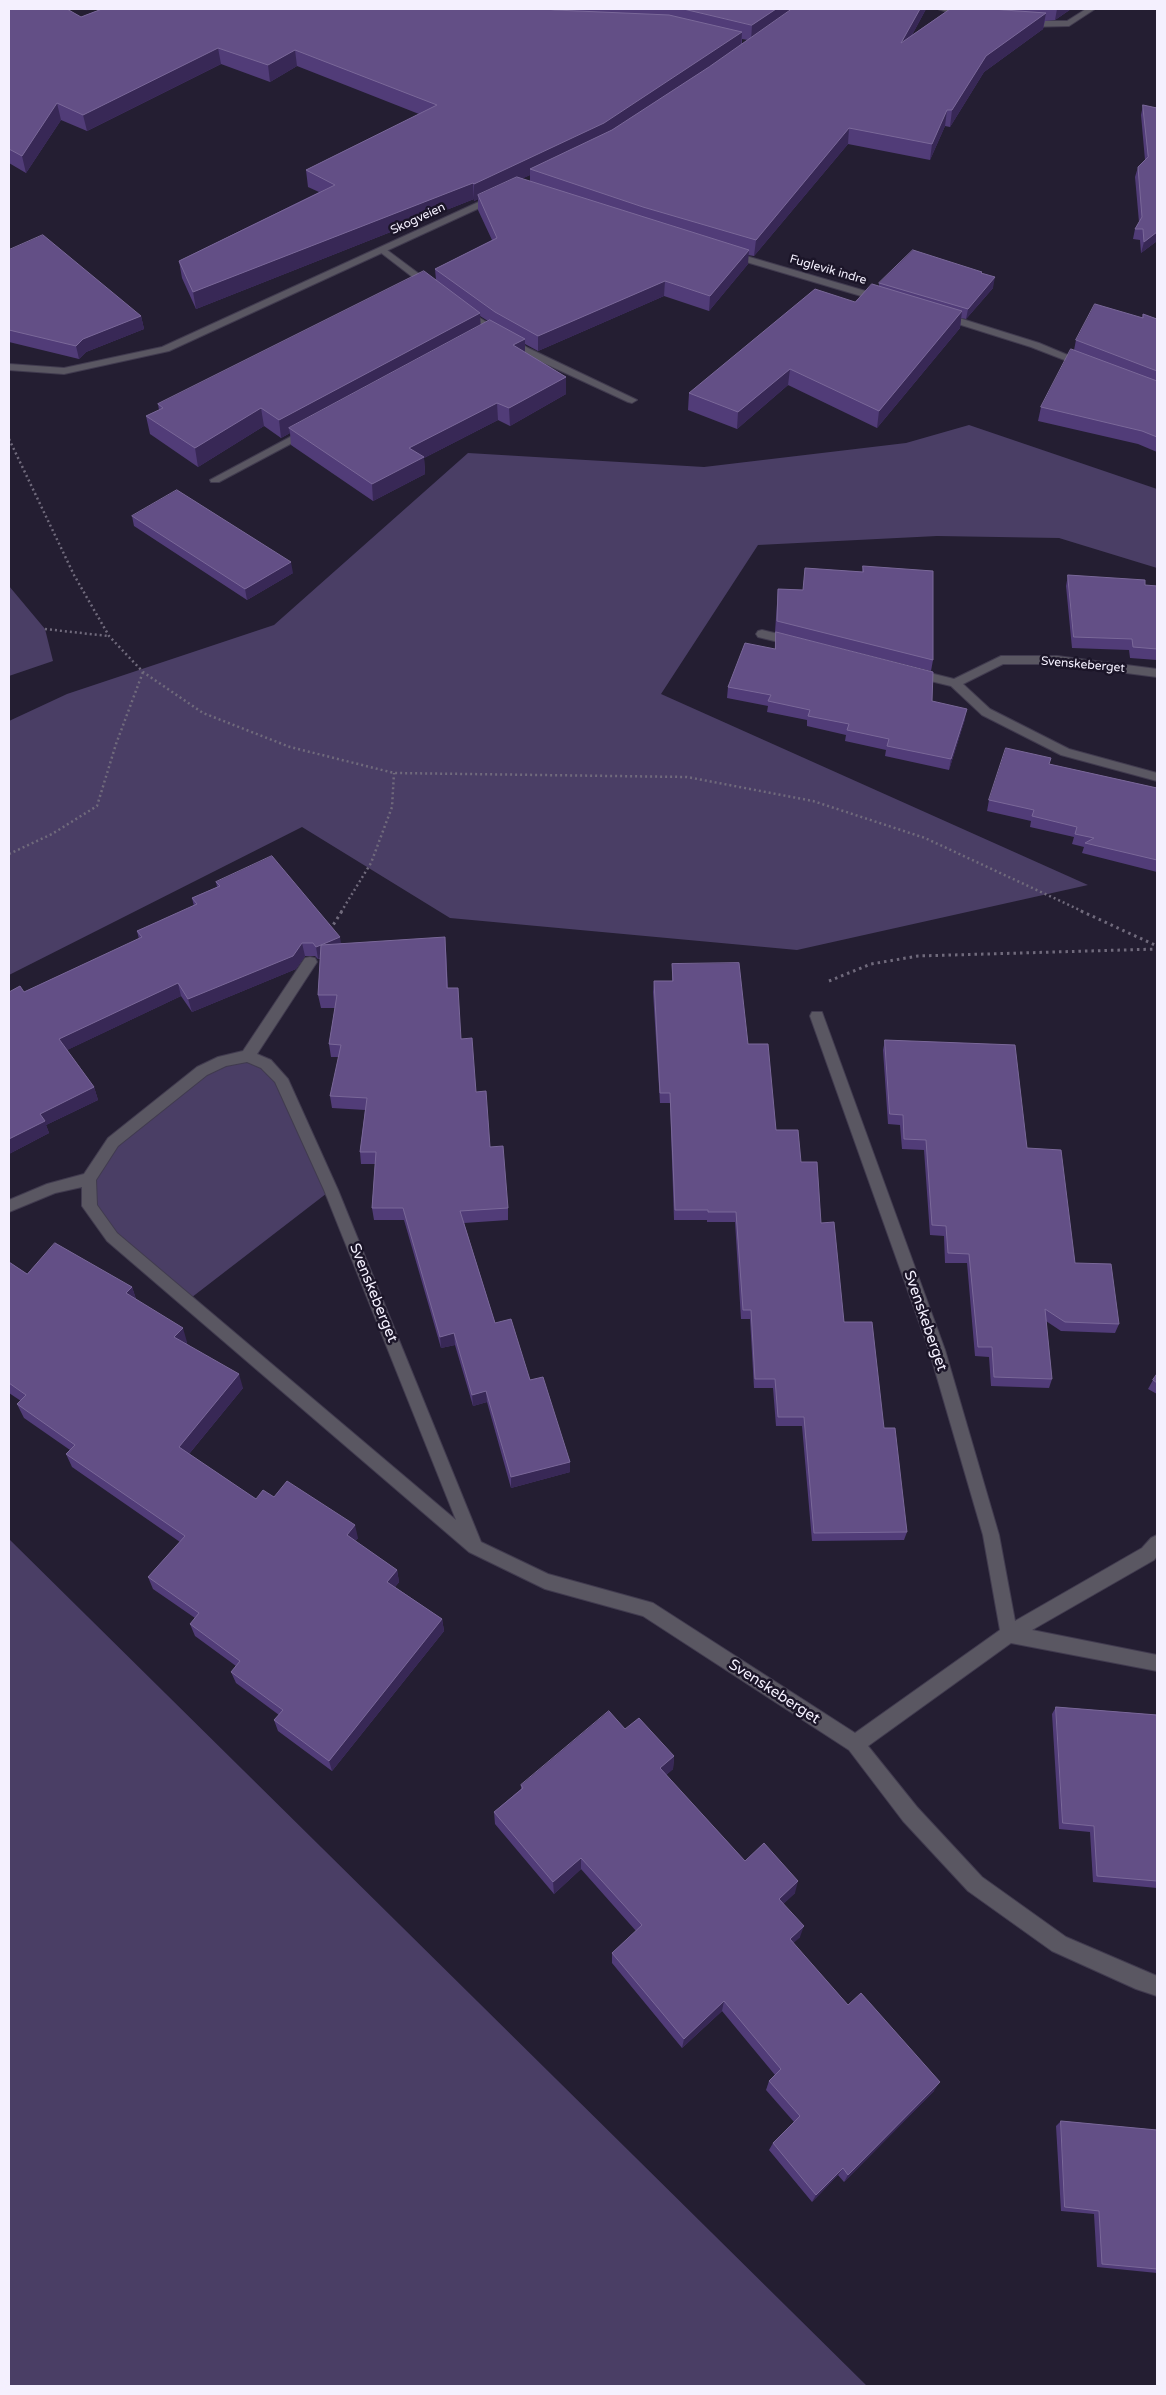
<!DOCTYPE html>
<style>
body{margin:0}
#map{position:relative;width:1166px;height:2395px;overflow:hidden;background:#241e32;font-family:"Varela Round",sans-serif}
canvas{display:block}
.frame{position:absolute;inset:0;border:10px solid #f4f0fe;pointer-events:none}
</style>
<div id="map">
<canvas width="1166" height="2395"></canvas>
<div class="frame"></div>
</div>
<script>
const ctx = document.querySelector('canvas').getContext('2d');
ctx.lineJoin = 'round';
function fill(path, color) {
  ctx.fillStyle = color;
  ctx.fill(path, 'evenodd');
}
function trace(path, color, width, dash) {
  ctx.strokeStyle = color;
  ctx.lineWidth = width;
  ctx.lineCap = dash ? 'butt' : 'round';
  ctx.setLineDash(dash || []);
  ctx.stroke(path);
}
function label(font, color, halo, rows, align = 'center') {
  ctx.font = font + ' "Varela Round",sans-serif';
  ctx.lineWidth = 5;
  ctx.setLineDash([]);
  ctx.textBaseline = 'middle';
  ctx.strokeStyle = halo;
  ctx.fillStyle = color;
  for (const [text, x, y, turn = 0] of rows) {
    ctx.save();
    ctx.translate(x, y);
    ctx.rotate((+turn || 0) * Math.PI / 180);
    ctx.textAlign = isNaN(turn) ? turn : align;
    if (halo) ctx.strokeText(text, 0, 0);
    ctx.fillText(text, 0, 0);
    ctx.restore();
  }
}
fill(new Path2D(`
 M 969,425 L 1157,489 L 1157,568 L 1059,538 L 937,536 L 758,545 L 661,694 L 1088,885 L 797,950 L 450,918 L 302,827 L 9,975 L 9,721 L 67,694 L 274,625 L 468,453 L 704,467 L 906,443 Z
 M 9,586 L 45,629 L 53,661 L 9,676 Z
 M 248,1056 L 266,1064 L 331,1190 L 187,1301 L 112,1237 L 90,1206 L 89,1179 L 113,1142 L 202,1071 Z
 M 9,1539 L 867,2386 L 9,2386 Z`), '#4a3e65');
const service = new Path2D(`
 M 383,247 L 434,285 L 434,289 L 428,289 L 380,252 L 380,248 Z
 M 464,308 L 528,348 L 637,400 L 632,403 L 628,402 L 520,352 L 460,313 L 460,309 Z
 M 307,428 L 311,429 L 311,433 L 219,482 L 211,482 L 210,480 Z`);
const minor = new Path2D(`
 M 938,9 L 950,9 L 971,16 L 967,18 Z
 M 1086,9 L 1095,9 L 1069,26 L 1024,27 L 1020,24 L 1024,21 L 1067,21 Z
 M 496,194 L 501,197 L 499,199 L 169,351 L 64,374 L 9,370 L 9,364 L 64,368 L 162,347 Z
 M 729,251 L 886,297 L 887,299 L 886,301 L 878,301 L 726,256 L 724,254 Z
 M 943,313 L 1039,343 L 1089,364 L 1088,366 L 1080,366 L 1031,347 L 939,318 L 938,316 Z
 M 762,630 L 799,639 L 801,642 L 795,646 L 758,637 L 756,634 L 758,631 Z
 M 1001,656 L 1057,656 L 1157,669 L 1157,677 L 1057,664 L 1003,664 L 963,684 L 990,709 L 1069,749 L 1157,773 L 1157,781 L 1061,755 L 982,715 L 951,686 L 910,676 L 908,673 L 914,669 L 954,679 Z
 M 310,957 L 315,958 L 317,962 L 257,1054 L 271,1060 L 288,1079 L 338,1190 L 481,1542 L 548,1574 L 653,1603 L 855,1733 L 1000,1630 L 983,1535 L 929,1350 L 810,1016 L 812,1012 L 822,1012 L 945,1350 L 999,1535 L 1015,1621 L 1142,1548 L 1151,1538 L 1157,1535 L 1157,1556 L 1154,1560 L 1032,1630 L 1157,1655 L 1157,1671 L 1011,1643 L 868,1746 L 917,1807 L 982,1877 L 1066,1937 L 1157,1976 L 1157,1996 L 1136,1989 L 1052,1951 L 968,1891 L 903,1821 L 849,1750 L 643,1616 L 545,1589 L 469,1552 L 107,1241 L 82,1206 L 82,1187 L 55,1193 L 9,1212 L 9,1200 L 47,1184 L 84,1174 L 108,1138 L 197,1067 L 218,1057 L 243,1051 L 305,958 ZM 247,1062 L 261,1068 L 275,1082 L 324,1190 L 456,1520 L 117,1233 L 97,1205 L 96,1180 L 118,1146 L 207,1075 L 226,1066 Z`);
trace(service, '#413b4f', 2);
trace(minor, '#413b4f', 2);
trace(new Path2D(`
 M 9,439 L 74,575 L 109,636 L 143,672 L 203,713 L 290,747 L 394,773 L 687,777 L 813,801 L 925,838 L 1084,912
 M 45,629 L 108,636
 M 9,854 L 52,834 L 97,806 L 116,744 L 143,672
 M 341,912 L 371,863 L 392,807 L 394,773`), '#706a7c', 2.5, [2, 3]);
trace(new Path2D(`
 M 1081,911 L 1157,946
 M 330,930 L 342,911
 M 829,981 L 871,964 L 918,956 L 1157,949`), '#706a7c', 3, [2.5, 4]);
fill(service, '#5a5762');
fill(minor, '#5a5762');
fill(new Path2D(`
 M 9,9 L 81,17 L 102,9 L 926,9 L 912,35 L 950,9 L 1071,9 L 1055,20 L 1045,21 L 1043,29 L 984,72 L 950,127 L 945,126 L 930,160 L 848,144 L 754,256 L 748,255 L 748,264 L 709,311 L 664,296 L 538,351 L 525,344 L 525,352 L 566,377 L 566,394 L 510,426 L 498,420 L 424,458 L 425,474 L 373,501 L 291,445 L 290,433 L 281,438 L 264,426 L 198,467 L 150,434 L 146,416 L 159,410 L 158,404 L 436,280 L 435,269 L 492,240 L 478,210 L 478,199 L 474,201 L 474,199 L 196,309 L 182,278 L 179,261 L 319,192 L 308,187 L 306,170 L 419,114 L 297,66 L 270,82 L 221,64 L 87,131 L 61,120 L 26,173 L 9,163 ZM 742,39 L 748,40 L 742,44 ZM 530,175 L 530,181 L 521,179 ZM 480,316 L 488,321 L 480,325 Z
 M 1143,105 L 1157,108 L 1157,241 L 1141,253 L 1140,240 L 1133,239 L 1135,229 L 1139,222 L 1135,177 L 1138,167 L 1145,160 L 1141,115 Z
 M 9,250 L 141,316 L 144,329 L 86,352 L 79,359 L 9,342 Z
 M 982,272 L 982,273 L 993,288 L 966,319 L 961,318 L 960,328 L 877,428 L 788,385 L 737,429 L 688,410 L 689,393 L 855,302 L 879,286 L 879,283 Z
 M 1143,314 L 1157,319 L 1157,452 L 1138,444 L 1038,421 L 1041,407 L 1074,350 L 1076,340 L 1142,318 Z
 M 132,516 L 293,573 L 247,600 L 134,526 Z
 M 863,566 L 933,660 L 931,671 L 775,632 L 778,589 L 803,590 L 805,568 L 862,572 Z
 M 1068,575 L 1145,585 L 1157,586 L 1157,660 L 1130,658 L 1129,650 L 1072,648 L 1066,586 Z
 M 776,632 L 932,701 L 965,719 L 949,770 L 885,756 L 886,750 L 845,741 L 846,735 L 807,726 L 807,720 L 767,712 L 768,706 L 727,698 L 728,687 L 775,649 Z
 M 1049,764 L 1157,788 L 1157,872 L 1082,853 L 1084,847 L 1072,844 L 1074,837 L 1030,827 L 1031,821 L 987,811 L 989,800 Z
 M 216,882 L 341,943 L 446,950 L 448,988 L 490,1147 L 508,1208 L 508,1220 L 464,1223 L 495,1323 L 530,1380 L 570,1462 L 570,1472 L 511,1488 L 487,1402 L 473,1406 L 455,1345 L 441,1348 L 404,1220 L 374,1220 L 372,1208 L 375,1164 L 361,1164 L 360,1152 L 365,1110 L 332,1108 L 330,1096 L 339,1057 L 331,1057 L 329,1044 L 335,1008 L 321,1008 L 318,995 L 320,959 L 318,959 L 315,956 L 305,956 L 296,969 L 192,1012 L 181,996 L 67,1050 L 94,1087 L 98,1100 L 46,1125 L 49,1133 L 9,1154 L 9,992 L 24,992 L 139,939 L 137,931 L 194,906 L 192,898 L 217,887 Z
 M 672,964 L 748,1044 L 776,1130 L 801,1162 L 821,1223 L 844,1322 L 884,1428 L 907,1532 L 904,1540 L 812,1541 L 802,1426 L 776,1426 L 773,1388 L 754,1388 L 750,1319 L 741,1319 L 735,1222 L 707,1222 L 707,1220 L 674,1220 L 670,1103 L 660,1103 L 653,992 L 654,981 L 672,981 Z
 M 885,1040 L 1027,1148 L 1075,1263 L 1119,1324 L 1115,1333 L 1061,1331 L 1046,1321 L 1052,1379 L 1049,1388 L 991,1386 L 989,1357 L 975,1356 L 967,1263 L 945,1263 L 944,1236 L 930,1235 L 924,1150 L 902,1149 L 900,1125 L 888,1124 L 883,1050 Z
 M 9,1262 L 27,1274 L 132,1287 L 136,1299 L 187,1342 L 186,1343 L 243,1388 L 189,1454 L 256,1499 L 274,1497 L 358,1538 L 355,1541 L 397,1570 L 399,1582 L 395,1587 L 442,1619 L 444,1631 L 332,1771 L 278,1731 L 274,1720 L 279,1715 L 236,1683 L 231,1672 L 236,1666 L 195,1636 L 190,1624 L 195,1618 L 153,1589 L 148,1577 L 180,1542 L 72,1467 L 66,1454 L 70,1450 L 24,1418 L 17,1404 L 21,1401 L 9,1393 Z
 M 1157,1374 L 1157,1394 L 1148,1389 L 1153,1380 Z
 M 1056,1707 L 1157,1715 L 1157,1888 L 1093,1882 L 1090,1832 L 1059,1829 L 1052,1714 Z
 M 625,1729 L 674,1756 L 673,1769 L 666,1775 L 745,1861 L 795,1893 L 783,1904 L 800,1937 L 793,1943 L 848,2005 L 934,2091 L 844,2182 L 838,2175 L 812,2202 L 769,2150 L 773,2143 L 794,2122 L 766,2090 L 769,2081 L 775,2075 L 722,2011 L 682,2048 L 612,1963 L 612,1953 L 636,1931 L 581,1869 L 554,1894 L 495,1824 L 494,1812 L 521,1789 L 521,1785 Z
 M 1061,2121 L 1157,2130 L 1157,2273 L 1097,2267 L 1094,2214 L 1061,2211 L 1056,2126 Z`), '#513c78');
fill(new Path2D(`
 M 776,9 L 798,9 L 751,41 L 752,25 Z
 M 920,9 L 926,9 L 899,59 L 901,43 Z
 M 1057,9 L 1071,9 L 1055,20 Z
 M 1046,13 L 1043,29 L 984,72 L 950,127 L 952,110 L 986,56 Z
 M 742,32 L 741,48 L 604,139 L 530,169 L 530,175 L 479,199 L 478,195 L 478,199 L 474,201 L 474,184 Z
 M 218,48 L 221,64 L 87,131 L 83,115 Z
 M 295,50 L 297,66 L 270,82 L 268,65 Z
 M 57,103 L 61,120 L 26,173 L 22,156 Z
 M 947,110 L 945,126 L 930,160 L 932,144 Z
 M 849,128 L 848,144 L 754,256 L 756,240 Z
 M 473,183 L 474,199 L 196,309 L 193,292 Z
 M 1157,232 L 1157,241 L 1141,253 L 1144,242 Z
 M 749,250 L 748,264 L 709,311 L 710,296 Z
 M 995,277 L 993,288 L 966,319 L 968,309 Z
 M 665,281 L 664,296 L 538,351 L 538,336 Z
 M 962,311 L 960,328 L 877,428 L 879,411 Z
 M 480,313 L 481,331 L 289,428 L 290,433 L 281,438 L 279,420 Z
 M 141,316 L 144,329 L 86,352 L 79,359 L 76,346 L 83,339 Z
 M 525,339 L 525,356 L 513,345 Z
 M 790,369 L 788,385 L 737,429 L 738,412 Z
 M 566,377 L 566,394 L 510,426 L 509,408 Z
 M 497,403 L 498,420 L 424,458 L 425,474 L 373,501 L 372,484 L 409,448 Z
 M 261,408 L 264,426 L 198,467 L 195,448 Z
 M 291,562 L 293,573 L 247,600 L 245,589 Z
 M 967,709 L 965,719 L 949,770 L 951,759 Z
 M 340,937 L 342,949 L 321,945 Z
 M 302,943 L 305,956 L 296,969 L 192,1012 L 188,999 Z
 M 321,945 L 323,957 L 318,959 L 316,947 Z
 M 178,983 L 181,996 L 63,1052 L 59,1039 Z
 M 94,1087 L 98,1100 L 46,1125 L 49,1133 L 9,1154 L 9,1139 L 40,1114 Z
 M 132,1287 L 137,1302 L 126,1293 Z
 M 183,1328 L 187,1342 L 179,1351 L 174,1337 Z
 M 454,1333 L 455,1345 L 441,1348 L 440,1337 Z
 M 239,1374 L 243,1388 L 184,1460 L 179,1447 Z
 M 486,1391 L 487,1402 L 473,1406 L 472,1395 Z
 M 570,1462 L 570,1472 L 511,1488 L 511,1477 Z
 M 355,1525 L 358,1538 L 350,1548 L 347,1535 Z
 M 397,1570 L 399,1582 L 389,1594 L 387,1582 Z
 M 442,1619 L 444,1631 L 332,1771 L 329,1761 Z
 M 674,1756 L 673,1769 L 659,1781 L 660,1768 Z
 M 581,1858 L 581,1869 L 554,1894 L 553,1882 Z
 M 798,1881 L 795,1893 L 776,1911 L 779,1899 Z
 M 804,1926 L 800,1937 L 786,1950 L 790,1939 Z
 M 724,2001 L 722,2011 L 682,2048 L 684,2039 Z
 M 940,2082 L 934,2091 L 844,2182 L 848,2175 Z
 M 843,2168 L 838,2175 L 812,2202 L 816,2195 Z`), '#382856');
const building = new Path2D(`
 M 9,9 L 67,9 L 81,17 L 102,9 L 546,9 L 555,10 L 669,15 L 742,32 L 604,123 L 474,184 L 473,183 L 193,292 L 179,261 L 335,185 L 306,170 L 437,105 L 295,50 L 268,65 L 218,48 L 83,115 L 57,103 L 22,156 L 9,149 Z
 M 684,9 L 776,9 L 752,25 Z
 M 792,9 L 920,9 L 901,43 L 950,9 L 994,9 L 1004,10 L 1046,13 L 986,56 L 952,110 L 947,110 L 932,144 L 849,128 L 756,240 L 643,207 L 530,169 L 612,130 L 709,67 Z
 M 1143,105 L 1157,108 L 1157,232 L 1144,242 L 1143,229 L 1135,229 L 1142,217 L 1138,167 L 1148,157 Z
 M 517,177 L 749,250 L 710,296 L 665,281 L 538,336 L 495,312 L 435,269 L 497,238 L 478,195 Z
 M 43,235 L 141,316 L 83,339 L 76,346 L 9,330 L 9,250 Z
 M 913,250 L 982,272 L 981,273 L 995,277 L 968,309 L 879,283 Z
 M 424,271 L 480,313 L 279,420 L 261,408 L 195,448 L 146,416 L 163,408 L 158,404 Z
 M 872,284 L 962,311 L 879,411 L 790,369 L 738,412 L 689,393 L 815,289 L 855,302 Z
 M 1095,304 L 1143,318 L 1143,314 L 1157,319 L 1157,371 L 1076,340 Z
 M 490,320 L 525,339 L 513,345 L 566,377 L 509,408 L 497,403 L 409,448 L 424,457 L 372,484 L 289,428 Z
 M 1071,349 L 1157,381 L 1157,437 L 1142,431 L 1041,407 Z
 M 177,490 L 291,562 L 245,589 L 132,516 Z
 M 863,566 L 933,571 L 933,660 L 777,621 L 778,589 L 803,590 L 805,568 L 863,572 Z
 M 1068,575 L 1145,580 L 1145,585 L 1157,586 L 1157,649 L 1133,647 L 1132,639 L 1074,637 Z
 M 776,632 L 933,672 L 932,701 L 967,709 L 951,759 L 887,746 L 889,739 L 847,730 L 849,724 L 808,716 L 810,710 L 768,701 L 771,695 L 728,687 L 745,643 L 775,649 Z
 M 1006,748 L 1051,758 L 1049,764 L 1157,788 L 1157,860 L 1085,843 L 1094,838 L 1075,834 L 1077,827 L 1032,816 L 1034,810 L 989,800 Z
 M 272,856 L 340,937 L 321,945 L 445,937 L 447,988 L 458,988 L 461,1039 L 472,1038 L 476,1092 L 486,1091 L 490,1147 L 503,1146 L 508,1208 L 460,1211 L 495,1323 L 511,1319 L 530,1380 L 543,1377 L 570,1462 L 511,1477 L 486,1391 L 472,1395 L 454,1333 L 440,1337 L 403,1208 L 372,1208 L 376,1152 L 360,1152 L 367,1098 L 330,1096 L 341,1045 L 329,1044 L 337,995 L 318,995 L 321,945 L 316,947 L 313,943 L 302,943 L 293,956 L 188,999 L 178,983 L 59,1039 L 94,1087 L 40,1114 L 45,1121 L 9,1139 L 9,992 L 20,986 L 24,992 L 142,937 L 137,931 L 197,904 L 192,898 L 220,886 L 216,882 Z
 M 739,963 L 748,1044 L 768,1044 L 776,1130 L 798,1130 L 801,1162 L 817,1162 L 821,1223 L 834,1222 L 844,1322 L 872,1322 L 884,1428 L 895,1428 L 907,1532 L 814,1533 L 804,1417 L 778,1417 L 775,1379 L 755,1379 L 751,1310 L 743,1310 L 736,1212 L 708,1212 L 708,1210 L 675,1210 L 670,1093 L 660,1093 L 654,981 L 673,981 L 672,964 Z
 M 885,1040 L 1015,1045 L 1027,1148 L 1061,1150 L 1075,1263 L 1111,1264 L 1119,1324 L 1065,1322 L 1045,1309 L 1052,1379 L 994,1377 L 992,1347 L 978,1347 L 969,1254 L 948,1253 L 946,1226 L 932,1225 L 926,1140 L 904,1139 L 903,1115 L 890,1114 Z
 M 55,1243 L 132,1287 L 126,1293 L 183,1328 L 174,1337 L 239,1374 L 179,1447 L 256,1499 L 263,1490 L 274,1497 L 287,1481 L 355,1525 L 347,1535 L 397,1570 L 387,1582 L 442,1619 L 329,1761 L 274,1720 L 283,1710 L 231,1672 L 240,1661 L 190,1624 L 199,1613 L 148,1577 L 185,1536 L 66,1454 L 75,1445 L 17,1404 L 26,1395 L 9,1383 L 9,1262 L 27,1274 Z
 M 1157,1374 L 1157,1383 L 1153,1380 Z
 M 1056,1707 L 1157,1715 L 1157,1881 L 1097,1876 L 1094,1826 L 1063,1823 Z
 M 609,1711 L 625,1729 L 639,1718 L 674,1756 L 660,1768 L 745,1861 L 764,1843 L 798,1881 L 779,1899 L 804,1926 L 790,1939 L 848,2005 L 861,1993 L 940,2082 L 848,2175 L 843,2168 L 816,2195 L 773,2143 L 800,2116 L 769,2081 L 781,2069 L 724,2001 L 684,2039 L 612,1953 L 642,1925 L 581,1858 L 553,1882 L 494,1812 L 523,1788 L 521,1785 Z
 M 1061,2121 L 1157,2130 L 1157,2269 L 1102,2264 L 1099,2211 L 1065,2207 Z`);
fill(building, '#634f86');
trace(building, '#7a6899', 1);
label('12px', '#f4f0fe', '#1b1528', [
 ["Skogveien",418,219,-25],
 ["Fuglevik indre",828,270,16],
 ["Svenskeberget",1083,665,5]
]);
label('15px', '#f4f0fe', '#1b1528', [
 ["Svenskeberget",373,1293,68],
 ["Svenskeberget",925,1321,71],
 ["Svenskeberget",774,1692,33]
]);
</script>
